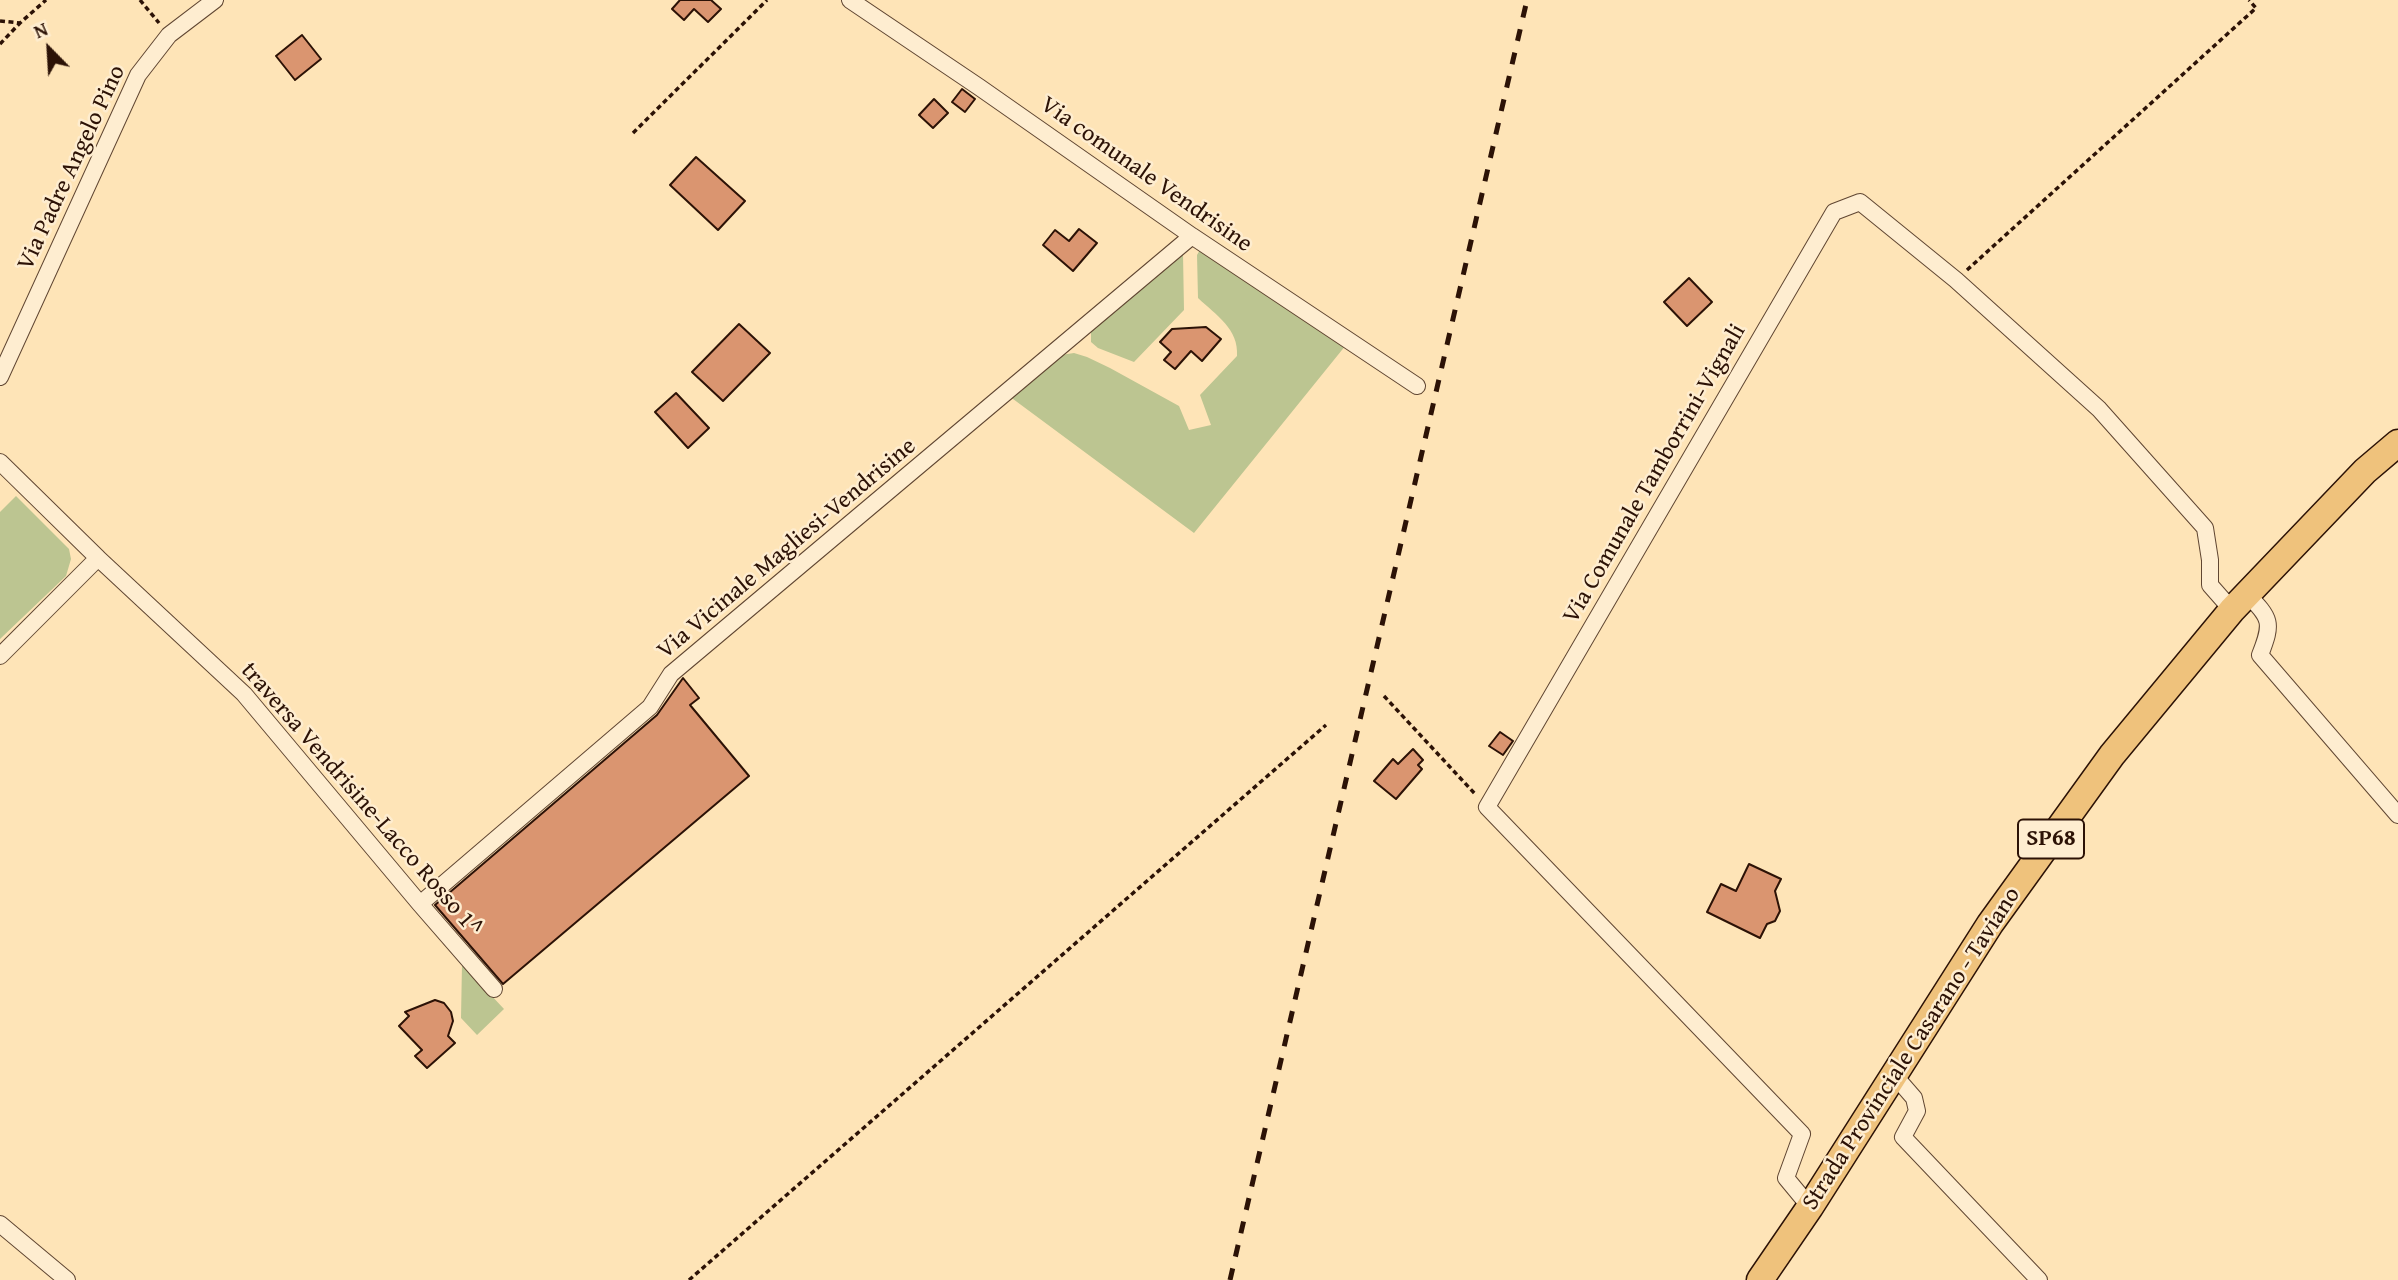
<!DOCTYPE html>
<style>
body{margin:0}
#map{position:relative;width:2398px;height:1280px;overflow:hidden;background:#fee4b7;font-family:"Gentium Book Plus",serif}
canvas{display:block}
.north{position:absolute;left:14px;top:14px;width:70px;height:70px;-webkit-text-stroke:5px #feedd0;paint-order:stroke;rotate:336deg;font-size:19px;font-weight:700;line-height:28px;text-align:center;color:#2c1206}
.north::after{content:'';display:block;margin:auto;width:24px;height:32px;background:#2c1206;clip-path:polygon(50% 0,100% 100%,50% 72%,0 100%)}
</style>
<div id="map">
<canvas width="2398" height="1280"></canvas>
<div class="north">N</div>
</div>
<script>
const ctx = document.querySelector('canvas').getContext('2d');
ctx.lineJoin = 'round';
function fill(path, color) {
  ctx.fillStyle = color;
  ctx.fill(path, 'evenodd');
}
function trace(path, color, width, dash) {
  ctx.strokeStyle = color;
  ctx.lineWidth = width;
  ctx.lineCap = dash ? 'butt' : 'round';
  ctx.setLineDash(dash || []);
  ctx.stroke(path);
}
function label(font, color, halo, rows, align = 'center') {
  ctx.font = font + ' "Gentium Book Plus",serif';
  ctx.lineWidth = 5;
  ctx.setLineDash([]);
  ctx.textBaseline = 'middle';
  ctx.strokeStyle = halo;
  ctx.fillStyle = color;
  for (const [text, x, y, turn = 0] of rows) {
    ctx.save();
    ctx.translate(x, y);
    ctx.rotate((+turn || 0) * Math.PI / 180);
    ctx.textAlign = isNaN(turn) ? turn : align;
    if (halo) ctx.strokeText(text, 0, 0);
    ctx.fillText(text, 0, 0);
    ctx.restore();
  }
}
fill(new Path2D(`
 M 1201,248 L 1346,345 L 1194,533 L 1009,396 L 1061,355 L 1074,353 L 1087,357 L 1110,368 L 1179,406 L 1189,430 L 1211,425 L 1200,395 L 1237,356 C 1239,329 1216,315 1198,298 L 1197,255 Z
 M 1183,254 L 1184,310 L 1134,362 L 1098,348 L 1091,342 L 1091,331 L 1161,267 Z
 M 16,496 L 69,549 L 71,559 L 66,576 L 0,639 L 0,512 Z
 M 462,964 L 504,1009 L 477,1035 L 461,1018 Z`), '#bcc591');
const building = new Path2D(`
 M 680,0 L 711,0 L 721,9 L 708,22 L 694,9 L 684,20 L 672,9 Z
 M 302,35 L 321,59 L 295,80 L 276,56 Z
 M 962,89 L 975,99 L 965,112 L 952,102 Z
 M 934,99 L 948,113 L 933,128 L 919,115 Z
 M 696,157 L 745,201 L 718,230 L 670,185 Z
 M 1079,229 L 1097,243 L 1073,271 L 1043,245 L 1055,230 L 1069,241 Z
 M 1689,278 L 1712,302 L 1687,326 L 1664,302 Z
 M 739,324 L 770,353 L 723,401 L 692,372 Z
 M 1206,327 L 1221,339 L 1202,361 L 1191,351 L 1175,369 L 1164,360 L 1171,352 L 1160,342 L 1172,329 Z
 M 676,393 L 709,428 L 688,448 L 655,412 Z
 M 683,678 L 699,698 L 690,705 L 749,776 L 503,984 L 435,905 L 657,715 Z
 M 1500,732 L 1513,741 L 1503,755 L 1489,746 Z
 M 1413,749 L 1423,760 L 1418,765 L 1422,769 L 1396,799 L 1374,781 L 1393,759 L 1398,764 Z
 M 1749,864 L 1781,879 L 1775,891 L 1780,911 L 1775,921 L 1767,924 L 1760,938 L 1707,912 L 1721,884 L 1736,891 Z
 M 435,1000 L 444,1003 L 451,1012 L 453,1021 L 448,1036 L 455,1043 L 427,1068 L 415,1056 L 422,1050 L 399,1026 L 409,1016 L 405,1012 Z`);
fill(building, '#da9570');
trace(building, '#2c1206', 2);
const street = new Path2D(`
 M 850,0 L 979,87 L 1192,236 L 1417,386
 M 0,377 L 138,75 L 169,35 L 215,0
 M 0,462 L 98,558 L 0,656
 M 98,558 L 244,694 L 420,904 L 494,989
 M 2247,594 C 2271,619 2273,622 2260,655 L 2398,815
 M 420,904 L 650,707 L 671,674 L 1192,236
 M 1894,1075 L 1914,1098 L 1917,1111 L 1903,1137 L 2039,1280
 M 1810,1207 L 1786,1178 L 1802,1134 L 1487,807 L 1834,212 L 1860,202 L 1956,280 L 2099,409 L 2205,528 L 2210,560 L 2210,585 L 2232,610
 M 0,1224 L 67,1280`);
const primary = new Path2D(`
 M 1760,1280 L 1810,1207 L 1990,924 L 2112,755 L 2232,610 L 2365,471 L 2398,443`);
trace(street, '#604632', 18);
trace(primary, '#2c1206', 29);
trace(new Path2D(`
 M 140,0 L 159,23
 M 0,21 L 20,23 L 46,0
 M 0,44 L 20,23
 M 633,133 L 767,0
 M 1967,270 L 2256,8 L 2249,0
 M 1384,696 L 1476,795
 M 689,1280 L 1326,725`), '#2c1206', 3.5, [5, 3.5]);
trace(street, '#feedd0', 16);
trace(primary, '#efc27c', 26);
trace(new Path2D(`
 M 1230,1280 L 1527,0`), '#2c1206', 5, [12, 12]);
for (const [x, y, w] of [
 [2051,839,66]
]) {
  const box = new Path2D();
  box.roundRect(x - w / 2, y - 19.5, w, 39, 5);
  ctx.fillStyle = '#feedd0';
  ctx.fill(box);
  trace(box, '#2c1206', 2);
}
label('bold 23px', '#2c1206', null, [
 ["SP68",2051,839]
]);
label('24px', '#2c1206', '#feedd0', [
 ["Via Padre Angelo Pino",72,168,-65],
 ["Via comunale Vendrisine",1146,175,35],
 ["Via Comunale Tamborrini-Vignali",1655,474,-60],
 ["Via Vicinale Magliesi-Vendrisine",787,549,-40],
 ["traversa Vendrisine-Lacco Rosso 1^",361,800,49],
 ["Strada Provinciale Casarano - Taviano",1912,1049,-57]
]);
</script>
